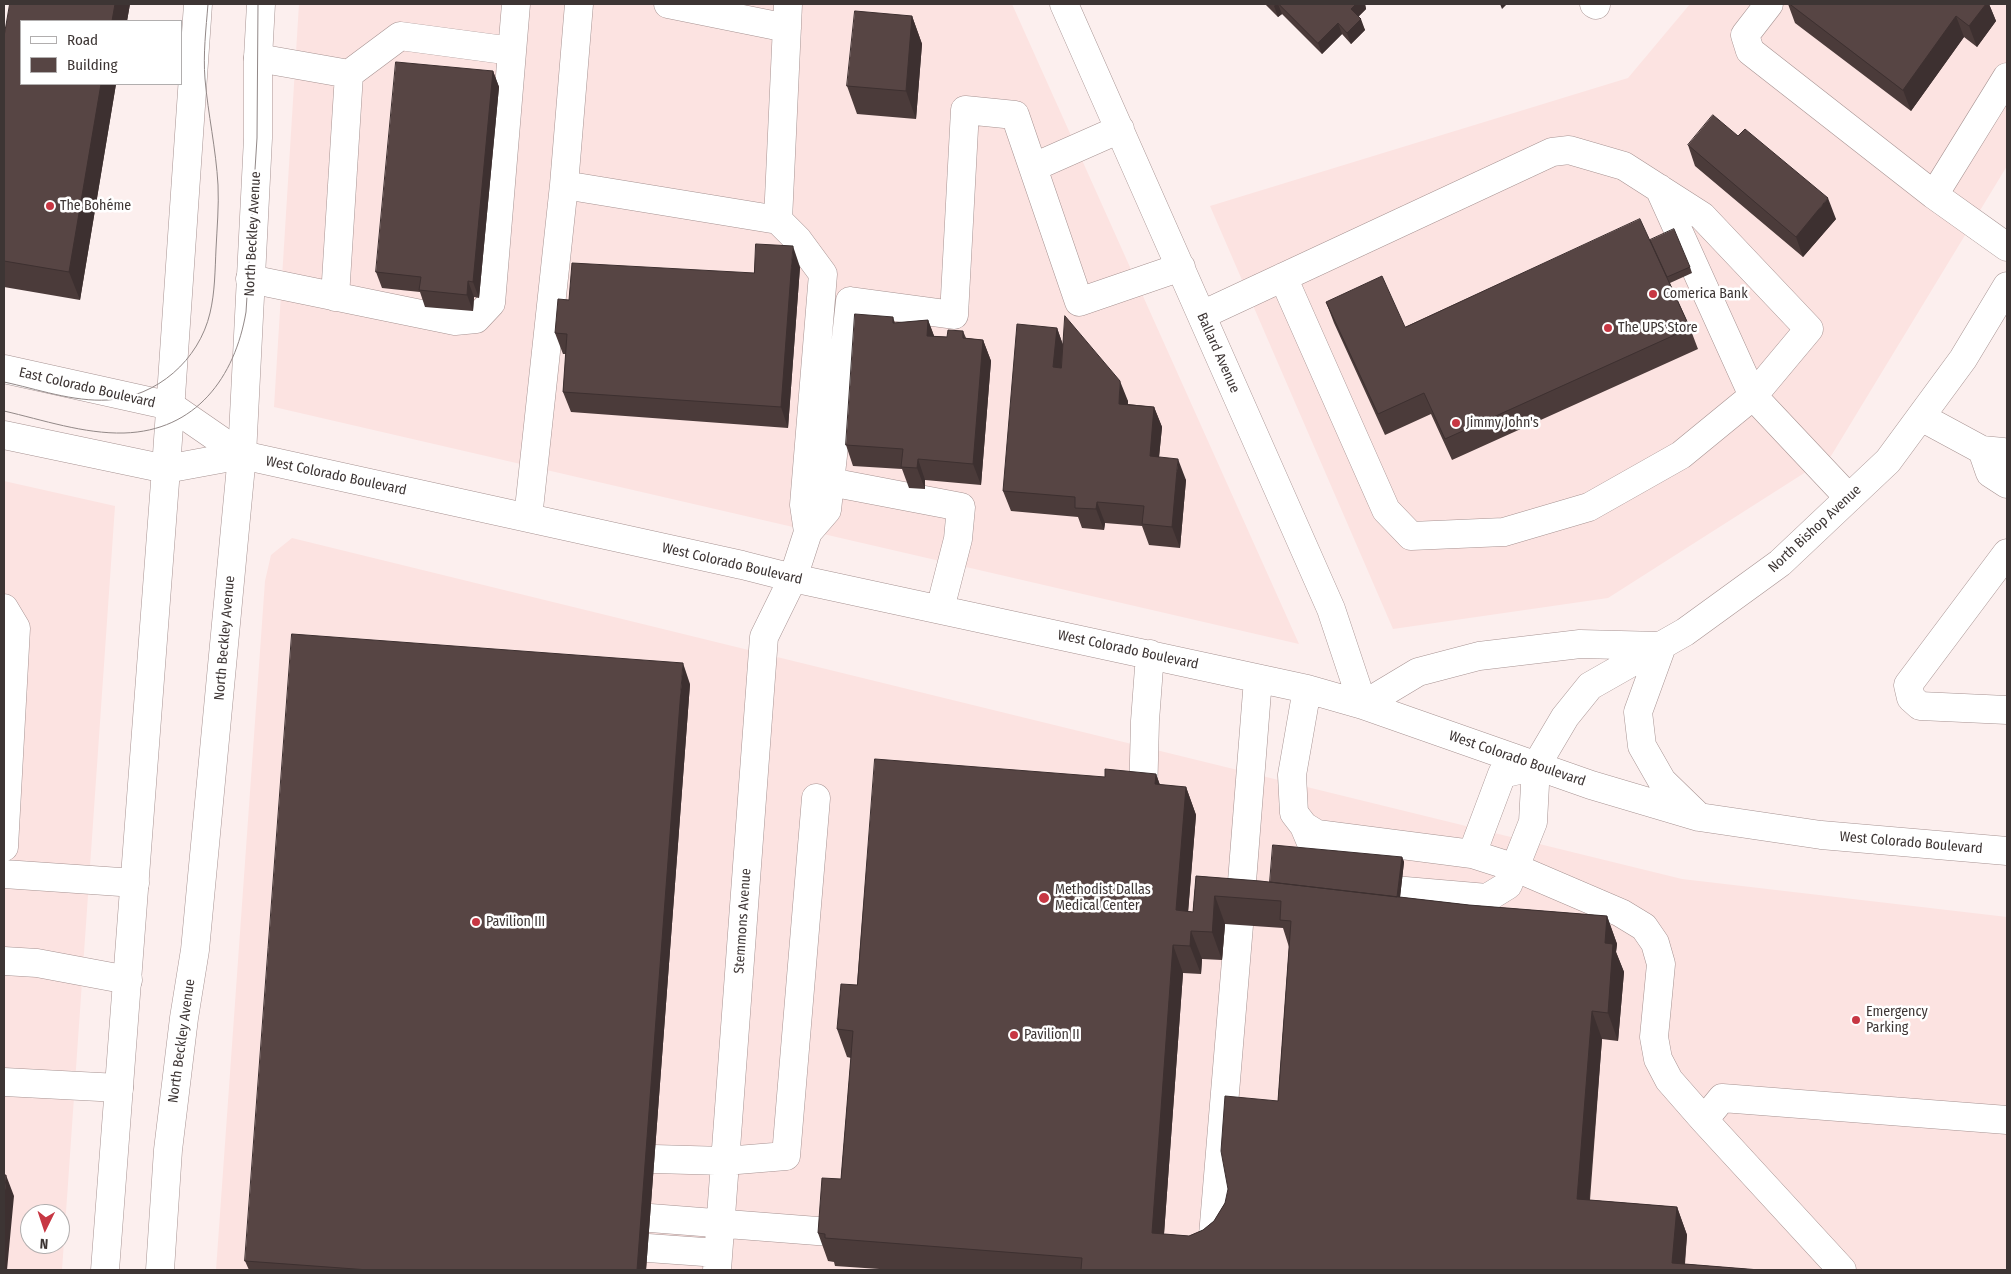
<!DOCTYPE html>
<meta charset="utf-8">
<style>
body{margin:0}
#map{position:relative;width:2011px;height:1274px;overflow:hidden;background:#fcefee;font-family:"Fira Sans Condensed",sans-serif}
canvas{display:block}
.frame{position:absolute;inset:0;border:5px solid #3d3534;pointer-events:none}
.legend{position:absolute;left:20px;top:20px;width:162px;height:65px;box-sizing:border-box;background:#fff;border:1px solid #b1aeae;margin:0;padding:6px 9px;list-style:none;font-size:15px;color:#3d3534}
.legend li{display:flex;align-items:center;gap:10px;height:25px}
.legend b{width:25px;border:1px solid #b1aeae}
.north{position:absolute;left:20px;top:1204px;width:50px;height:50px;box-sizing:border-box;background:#fff;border:1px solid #b1aeae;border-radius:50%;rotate:184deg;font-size:14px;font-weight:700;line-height:20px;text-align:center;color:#3d3534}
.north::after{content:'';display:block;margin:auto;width:18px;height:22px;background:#c73743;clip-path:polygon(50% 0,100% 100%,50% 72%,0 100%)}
</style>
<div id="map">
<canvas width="2011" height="1274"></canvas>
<div class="frame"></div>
<ul class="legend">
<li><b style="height:6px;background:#fff"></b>Road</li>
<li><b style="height:14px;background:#574544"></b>Building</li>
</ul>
<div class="north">N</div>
</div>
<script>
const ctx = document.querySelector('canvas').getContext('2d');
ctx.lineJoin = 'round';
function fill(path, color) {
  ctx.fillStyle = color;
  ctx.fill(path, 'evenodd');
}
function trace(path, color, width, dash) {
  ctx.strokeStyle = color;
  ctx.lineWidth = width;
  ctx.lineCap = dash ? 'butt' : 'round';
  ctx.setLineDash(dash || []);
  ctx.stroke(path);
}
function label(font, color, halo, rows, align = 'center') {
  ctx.font = font + ' "Fira Sans Condensed",sans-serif';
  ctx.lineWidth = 5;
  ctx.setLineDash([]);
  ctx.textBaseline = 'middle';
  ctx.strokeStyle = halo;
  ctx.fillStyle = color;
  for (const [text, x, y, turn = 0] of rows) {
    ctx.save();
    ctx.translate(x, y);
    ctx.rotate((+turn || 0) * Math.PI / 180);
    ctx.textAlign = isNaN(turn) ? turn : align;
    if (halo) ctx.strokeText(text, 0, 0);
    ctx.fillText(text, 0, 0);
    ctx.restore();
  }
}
fill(new Path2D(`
 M 299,4 L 1012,4 L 1299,644 L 274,407 Z
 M 1690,4 L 2007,4 L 2007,166 L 1831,456 L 1608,598 L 1393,629 L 1210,206 L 1628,78 Z
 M 4,481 L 115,506 L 62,1270 L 4,1270 ZM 30,1214 L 60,1214 L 60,1244 L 30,1244 Z
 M 292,538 L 1682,879 L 2007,917 L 2007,1270 L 216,1270 L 265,581 L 271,555 Z`), '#fce3e1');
const minor = new Path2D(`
 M 579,4 L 564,185 L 778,220
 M 668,4 L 787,28
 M 1064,4 L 1331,609 L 1363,705
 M 1594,4 L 1596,5
 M 1769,4 L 1745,35 L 1750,51 L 1934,195
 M 258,58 L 349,74 L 400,36 L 512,51
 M 2007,77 L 1934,195 L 2007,247
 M 1034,167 L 1120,129
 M 1659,188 L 1753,396 L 1849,498
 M 250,279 L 455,321 L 476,319 L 491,303 L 516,4
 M 335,297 L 349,74
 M 1202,315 C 1319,261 1436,207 1552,152 L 1569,150 L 1624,166 L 1702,216 L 1809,329 L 1753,396 L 1681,455 L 1589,507 L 1504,532 L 1411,536 L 1386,510 L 1283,277
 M 4,369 L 171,406 L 242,455
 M 1921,417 L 1982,450
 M 4,435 L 166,469 L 242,455 L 742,565 L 793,578 L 1307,689 L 1363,705 L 1591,785 L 1699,817 L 1821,835 L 2007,851
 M 2007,454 L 2003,452 L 1982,450 L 1990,473 L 2007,484
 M 830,482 L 961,507 L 958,539 L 940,609
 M 528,518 L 564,185
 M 808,532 L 827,510 L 850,301 L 954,315 L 965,110 L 1015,115 L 1079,302 L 1181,267
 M 2007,553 L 1908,685 L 1911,698 L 1920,706 L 2007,710
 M 4,608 L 16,628 L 4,847
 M 1662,646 L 1638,712 L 1642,746 L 1662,781 L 1696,814
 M 1307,689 L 1292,775 L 1294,813 L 1304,826 L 1317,834 L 1472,854 L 1516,868 L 1621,913 L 1644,927 L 1655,943 L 1661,964 L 1654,1037 L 1658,1059 L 1669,1080 L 1704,1120
 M 1363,705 L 1418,672 L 1479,656 L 1580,644 L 1660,646
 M 1143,799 L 1145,721 L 1150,654
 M 1304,826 L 1322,869 L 1347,886 L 1487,898 L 1508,885 L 1533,822 L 1536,766 L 1565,717 L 1590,686 L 1685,632 L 1780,563 L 1888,461 L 1963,359 L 2007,286
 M 1472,854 L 1502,774 L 1536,766
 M 4,874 L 135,883
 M 1240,907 L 1258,679
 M 4,961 L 37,963 L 128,980
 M 4,1082 L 119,1088
 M 654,1159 L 725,1161 L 786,1156 L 816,798
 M 650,1218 L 830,1232
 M 1213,1236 L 1239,925
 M 648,1248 L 718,1253
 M 717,1270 L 764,637 L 793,578 L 808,532 L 804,505 L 823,274 L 798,240 L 778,220 L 788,4
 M 1842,1270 L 1704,1120 L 1722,1098 L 2007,1120`);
const major = new Path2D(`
 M 105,1270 L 166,469 L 198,4
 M 160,1270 L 168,1150 L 184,1018 L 195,950 L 242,455 L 258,138 L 258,58 L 261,4`);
trace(minor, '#a79392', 29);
trace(major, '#a79392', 29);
trace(minor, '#fff', 28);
trace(major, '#fff', 28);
trace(new Path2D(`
 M 4,382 C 37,389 73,402 108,400 C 157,397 199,360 210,313 C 215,292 215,270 216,249 C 217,228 219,206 218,185 C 216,149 208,114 205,79 C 203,54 206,29 208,4
 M 4,411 C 43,420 84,434 124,433 C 196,431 235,377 246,312 L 257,138 L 258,4`), '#928887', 1);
fill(new Path2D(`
 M 10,4 L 130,4 L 127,21 L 21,21 L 21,84 L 116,84 L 80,300 L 4,287 L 4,37 Z
 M 1265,4 L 1365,4 L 1366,9 L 1358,17 L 1365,30 L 1351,44 L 1342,34 L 1322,54 L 1282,14 L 1278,17 Z
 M 1788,4 L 1989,4 L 1996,21 L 1977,47 L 1964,37 L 1911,111 L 1795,23 Z
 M 912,16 L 922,44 L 916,119 L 857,114 L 847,86 Z
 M 493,71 L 499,87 L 479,298 L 474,297 L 473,311 L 425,307 L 420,292 L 382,288 L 376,272 Z
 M 1688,145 L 1836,219 L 1803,257 L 1695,166 Z
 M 1650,240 L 1690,267 L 1692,273 L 1670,283 L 1690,328 L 1698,349 L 1452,460 L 1431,414 L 1385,435 L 1334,323 L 1326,302 L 1405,327 Z
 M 800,267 L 788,428 L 571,412 L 563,392 L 566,354 L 563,354 L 555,333 L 569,300 Z
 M 893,317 L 895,323 L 928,320 L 934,336 L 947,337 L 963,331 L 966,338 L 983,340 L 991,361 L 981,485 L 925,480 L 925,489 L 909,488 L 902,469 L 853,466 L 846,445 Z
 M 1057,328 L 1063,345 L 1128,401 L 1128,404 L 1154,407 L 1162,427 L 1159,457 L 1186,480 L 1180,548 L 1149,545 L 1142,526 L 1105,523 L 1104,530 L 1082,528 L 1078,517 L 1011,511 L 1003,491 Z
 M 690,684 L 646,1270 L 249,1270 L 245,1261 Z
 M 1156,774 L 1160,785 L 1186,787 L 1196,815 L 1188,911 L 1193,912 L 1196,876 L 1270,882 L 1402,857 L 1404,862 L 1400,897 L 1469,905 L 1607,916 L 1617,944 L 1616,952 L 1624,972 L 1618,1041 L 1602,1039 L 1590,1200 L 1677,1207 L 1687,1235 L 1685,1264 L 1760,1270 L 894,1270 L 835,1266 L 834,1262 L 828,1261 L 818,1233 L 841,1179 L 851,1058 L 847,1057 L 837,1029 L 857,985 L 1105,777 ZM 1225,924 L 1283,928 L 1289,947 L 1278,1101 L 1225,1203 L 1214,1221 L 1203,1230 L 1189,1236 L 1164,1234 L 1183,973 L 1201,974 L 1202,959 L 1222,960 Z`), '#4b3b3a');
fill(new Path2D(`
 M 115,4 L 130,4 L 127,21 L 112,21 Z
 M 1276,4 L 1278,4 L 1282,14 L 1278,17 L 1274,6 Z
 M 1356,4 L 1365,4 L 1366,9 L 1355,20 L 1351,9 Z
 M 1500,4 L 1507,4 L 1502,9 Z
 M 1986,4 L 1989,4 L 1996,21 L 1977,47 L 1969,26 Z
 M 912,16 L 922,44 L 916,119 L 906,91 Z
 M 1956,16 L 1964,37 L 1911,111 L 1903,90 Z
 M 1361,19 L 1365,30 L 1351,44 L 1347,33 Z
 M 1338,23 L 1342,34 L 1322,54 L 1318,43 Z
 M 493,71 L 499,87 L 479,298 L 473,282 Z
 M 101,84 L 116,84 L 80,300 L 69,272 Z
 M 1828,198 L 1836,219 L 1803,257 L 1796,237 Z
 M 793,246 L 800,267 L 788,428 L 781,407 Z
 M 468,281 L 474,297 L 473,311 L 467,295 Z
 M 928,320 L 936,341 L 927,336 Z
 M 1057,328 L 1064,348 L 1061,388 L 1053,367 Z
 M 983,340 L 991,361 L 981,485 L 973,464 Z
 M 1120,381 L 1128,401 L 1126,424 L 1119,404 Z
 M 1154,407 L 1162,427 L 1157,477 L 1150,456 Z
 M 918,459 L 925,480 L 925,489 L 917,468 Z
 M 1178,459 L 1186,480 L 1180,548 L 1172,527 Z
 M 1097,502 L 1105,523 L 1104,530 L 1096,509 Z
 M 683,663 L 690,684 L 646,1270 L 637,1270 Z
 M 1156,774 L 1166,802 L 1155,784 Z
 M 1186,787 L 1196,815 L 1186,938 L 1176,910 Z
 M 1402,857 L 1404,862 L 1397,924 L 1395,919 Z
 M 1215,896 L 1225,924 L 1222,960 L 1212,932 Z
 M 1607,916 L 1617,944 L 1616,952 L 1624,972 L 1618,1041 L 1608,1013 L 1605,943 Z
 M 1191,931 L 1202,959 L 1201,974 L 1190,946 Z
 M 1173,945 L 1183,973 L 1162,1261 L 1152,1233 Z
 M 1592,1011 L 1602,1039 L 1587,1227 L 1577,1199 Z
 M 6,1175 L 14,1196 L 7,1270 L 4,1270 L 4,1205 Z
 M 1677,1207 L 1687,1235 L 1684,1270 L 1672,1263 Z`), '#3d3030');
const building = new Path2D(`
 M 10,4 L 115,4 L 112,21 L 21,21 L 21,84 L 101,84 L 69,272 L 4,261 L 4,37 Z
 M 1279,4 L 1356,4 L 1351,9 L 1361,19 L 1347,33 L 1338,23 L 1318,43 Z
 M 1790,4 L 1986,4 L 1969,26 L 1956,16 L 1903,90 Z
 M 855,11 L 912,16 L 906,91 L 847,86 Z
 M 396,62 L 493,71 L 473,282 L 468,281 L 467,295 L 419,290 L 421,277 L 376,272 Z
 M 1713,115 L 1738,136 L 1745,129 L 1828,198 L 1796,237 L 1688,145 Z
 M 1640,219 L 1690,328 L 1445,439 L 1424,393 L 1378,414 L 1326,302 L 1382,276 L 1405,327 Z
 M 1674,229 L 1690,267 L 1667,277 L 1650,240 Z
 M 756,244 L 793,246 L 781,407 L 563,392 L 567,334 L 555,333 L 558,299 L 569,300 L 572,263 L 754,273 Z
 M 855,314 L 893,317 L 893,323 L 928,320 L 927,336 L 947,337 L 948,330 L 963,331 L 963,338 L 983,340 L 973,464 L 918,459 L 917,468 L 901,467 L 903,449 L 846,445 Z
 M 1065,316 L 1120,381 L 1119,404 L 1154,407 L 1150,456 L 1178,459 L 1172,527 L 1142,524 L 1144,506 L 1097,502 L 1096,509 L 1075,508 L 1075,497 L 1003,491 L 1017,324 L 1057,328 L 1053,367 L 1061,368 Z
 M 292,634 L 683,663 L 637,1270 L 369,1270 L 245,1261 Z
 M 875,759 L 1105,777 L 1105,769 L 1156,774 L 1155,784 L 1186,787 L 1176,910 L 1193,912 L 1196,876 L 1260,881 L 1469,905 L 1607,916 L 1605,943 L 1613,944 L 1608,1013 L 1592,1011 L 1577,1199 L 1677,1207 L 1672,1263 L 1760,1270 L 1081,1270 L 1082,1258 L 825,1238 L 825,1234 L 818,1233 L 822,1178 L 841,1179 L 853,1031 L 837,1029 L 841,984 L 857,985 ZM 1215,896 L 1281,901 L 1280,920 L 1291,921 L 1278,1101 L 1225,1096 L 1221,1151 L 1228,1189 L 1225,1203 L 1214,1221 L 1203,1230 L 1189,1236 L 1152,1233 L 1173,945 L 1190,946 L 1191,931 L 1212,932 Z
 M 1273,845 L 1402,857 L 1397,897 L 1270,882 Z
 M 4,1175 L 6,1175 L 4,1205 Z`);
fill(building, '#574544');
trace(building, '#3d3030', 1);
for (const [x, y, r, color] of [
 [50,206,5,"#c73743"],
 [1653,294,5,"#c73743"],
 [1608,328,5,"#c73743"],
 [1456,423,5,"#c73743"],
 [1044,898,6,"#c73743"],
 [476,922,5,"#c73743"],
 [1856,1020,5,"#c73743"],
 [1014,1035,5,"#c73743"]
]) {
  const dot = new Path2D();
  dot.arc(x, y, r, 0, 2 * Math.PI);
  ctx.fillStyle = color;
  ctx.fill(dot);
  trace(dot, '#fff', 2);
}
label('14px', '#3d3534', '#fff', [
 ["The Bohéme",60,206],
 ["Comerica Bank",1663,294],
 ["The UPS Store",1618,328],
 ["Jimmy John's",1466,423],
 ["Methodist Dallas",1055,890],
 ["Medical Center",1055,906],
 ["Pavilion III",486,922],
 ["Emergency",1866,1012],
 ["Parking",1866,1028],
 ["Pavilion II",1024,1035]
], 'left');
label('14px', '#3d3534', '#fff', [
 ["North Beckley Avenue",253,234,-87],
 ["Ballard Avenue",1218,353,66],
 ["East Colorado Boulevard",87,388,13],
 ["West Colorado Boulevard",336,476,12],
 ["North Bishop Avenue",1815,529,-43],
 ["West Colorado Boulevard",732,564,13],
 ["North Beckley Avenue",225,638,-85],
 ["West Colorado Boulevard",1128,650,12],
 ["West Colorado Boulevard",1517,759,19],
 ["West Colorado Boulevard",1911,843,5],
 ["Stemmons Avenue",743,921,-86],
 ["North Beckley Avenue",182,1041,-82]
]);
</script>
